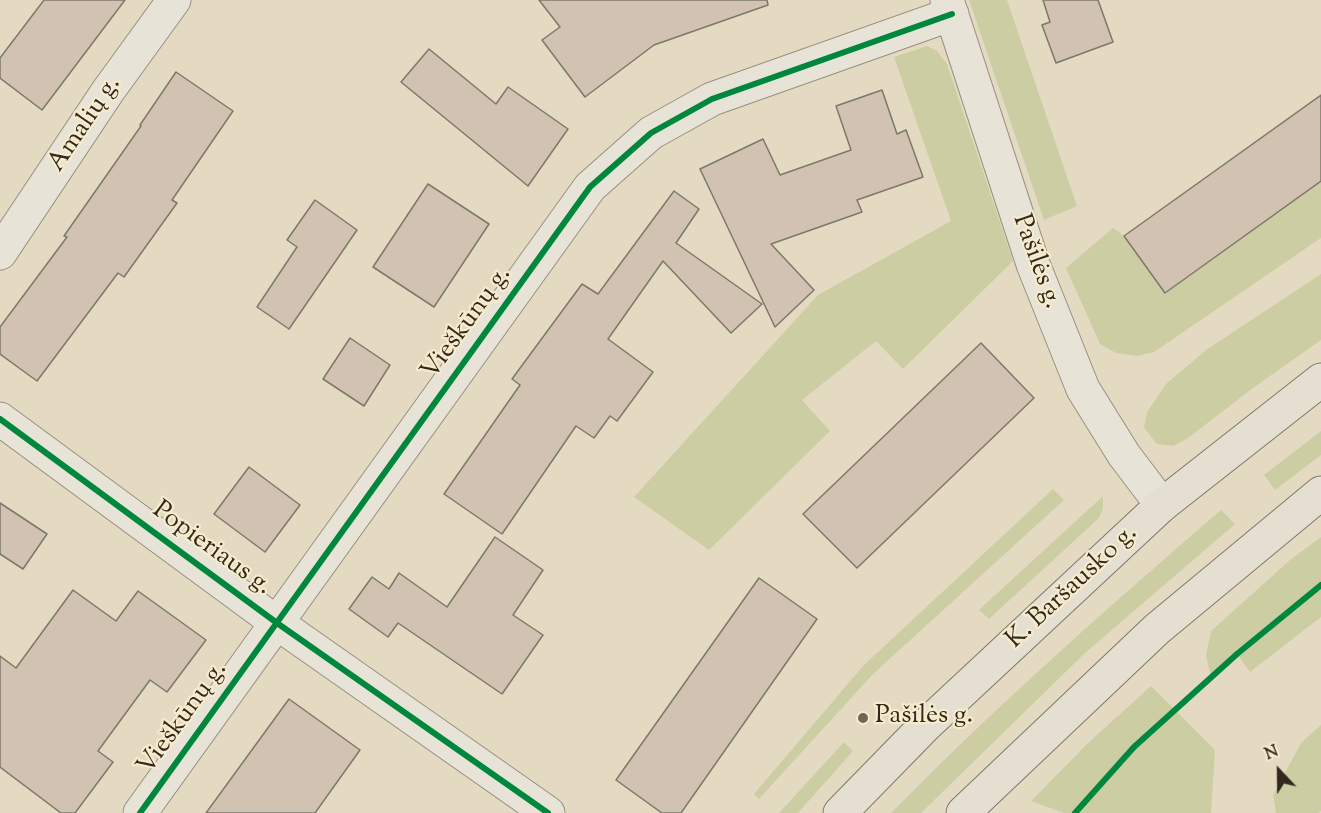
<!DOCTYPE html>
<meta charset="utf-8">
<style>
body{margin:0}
#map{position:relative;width:1321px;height:813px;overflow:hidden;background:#e4dac1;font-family:"Sorts Mill Goudy",serif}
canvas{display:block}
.north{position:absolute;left:1249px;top:741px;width:60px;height:60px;-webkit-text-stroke:4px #f7ebcd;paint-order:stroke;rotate:338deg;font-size:16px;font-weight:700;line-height:24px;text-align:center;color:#32281d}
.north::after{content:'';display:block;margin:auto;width:21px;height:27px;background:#32281d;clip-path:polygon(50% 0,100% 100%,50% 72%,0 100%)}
</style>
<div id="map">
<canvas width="1321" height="813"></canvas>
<div class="north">N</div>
</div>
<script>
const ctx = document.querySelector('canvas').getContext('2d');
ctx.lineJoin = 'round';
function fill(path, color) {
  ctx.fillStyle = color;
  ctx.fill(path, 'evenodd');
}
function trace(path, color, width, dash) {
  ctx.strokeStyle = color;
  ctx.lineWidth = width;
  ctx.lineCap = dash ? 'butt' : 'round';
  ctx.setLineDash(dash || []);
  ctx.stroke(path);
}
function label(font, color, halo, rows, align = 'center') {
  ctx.font = font + ' "Sorts Mill Goudy",serif';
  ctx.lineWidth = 4.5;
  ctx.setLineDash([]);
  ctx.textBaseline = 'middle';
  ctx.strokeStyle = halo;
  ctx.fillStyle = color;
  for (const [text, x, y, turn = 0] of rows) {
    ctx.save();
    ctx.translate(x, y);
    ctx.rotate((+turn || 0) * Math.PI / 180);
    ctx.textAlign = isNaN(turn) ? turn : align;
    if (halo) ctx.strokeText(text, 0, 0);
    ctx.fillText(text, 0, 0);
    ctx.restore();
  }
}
fill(new Path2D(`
 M 969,0 L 1007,0 L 1077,206 L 1044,220 Z
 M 927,46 L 937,51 L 947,64 L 1013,261 L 903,369 L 876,341 L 802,400 L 830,431 L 709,550 L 634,497 L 818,295 L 951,221 L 894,57 Z
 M 1321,181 L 1321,238 L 1154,352 L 1138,356 L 1116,353 L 1100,344 L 1066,268 L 1113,228 L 1124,236 L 1165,293 Z
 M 1321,274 L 1321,340 L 1253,388 L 1188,438 L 1173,446 L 1157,444 L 1144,428 L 1147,412 L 1166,384 L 1206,350 Z
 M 1321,431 L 1321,455 L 1275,490 L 1264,475 Z
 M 1053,489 L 1064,500 L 873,674 L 759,799 L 754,794 L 863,666 Z
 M 1103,496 L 1103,508 L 1099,518 L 989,619 L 979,610 Z
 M 1221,510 L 1235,524 L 1084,654 L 921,813 L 891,813 C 996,706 1107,608 1221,510 Z
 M 1321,537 L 1321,617 L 1250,672 L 1237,654 L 1211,677 L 1206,655 L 1211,631 L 1290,560 Z
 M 1151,686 L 1215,750 L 1211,813 L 1064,813 L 1031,801 L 1088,743 Z
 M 1321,725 L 1321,811 L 1318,813 L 1276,813 L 1273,795 L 1301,743 Z
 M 844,742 L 853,751 L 798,813 L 779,813 Z`), '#cdcda4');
const building = new Path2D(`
 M 44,0 L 125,0 L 42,110 L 0,78 L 0,58 Z
 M 539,0 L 767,0 L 768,5 L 654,45 L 585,97 L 542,40 L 560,27 Z
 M 1043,0 L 1098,0 L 1113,42 L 1056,63 L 1042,25 L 1050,22 Z
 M 429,49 L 496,104 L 508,87 L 568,129 L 528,186 L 401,82 Z
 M 176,72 L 233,111 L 172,200 L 177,203 L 124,277 L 118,273 L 37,381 L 0,354 L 0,327 L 67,237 L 64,236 L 141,126 L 140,125 Z
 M 882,90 L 897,134 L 906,130 L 923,177 L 857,200 L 862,212 L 771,244 L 814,290 L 775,327 L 700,169 L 763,139 L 780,175 L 851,150 L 836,106 Z
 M 1321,95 L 1321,181 L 1165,293 L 1124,236 Z
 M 428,184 L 489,224 L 434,307 L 373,267 Z
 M 674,191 L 699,209 L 676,243 L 762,304 L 731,333 L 663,261 L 608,339 L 653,372 L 617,421 L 610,416 L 594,438 L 576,426 L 502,534 L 444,494 L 520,385 L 512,379 L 582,284 L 598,294 Z
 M 315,200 L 357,230 L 289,329 L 257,307 L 297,247 L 287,240 Z
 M 350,338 L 390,365 L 364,406 L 323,379 Z
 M 981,343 L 1034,398 L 857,568 L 803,514 Z
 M 249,467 L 300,505 L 265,552 L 214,514 Z
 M 0,503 L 47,534 L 23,569 L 0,554 Z
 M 495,537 L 543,570 L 513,615 L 543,635 L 502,694 L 398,623 L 388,637 L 349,609 L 372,577 L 389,589 L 399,573 L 447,607 Z
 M 759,578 L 817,619 L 681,813 L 662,813 L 616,780 Z
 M 73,590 L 116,621 L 138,591 L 206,640 L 167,692 L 150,680 L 98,751 L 113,762 L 75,813 L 61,813 L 0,767 L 0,656 L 16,668 Z
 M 289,699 L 360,750 L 315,813 L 206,813 Z`);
fill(building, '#d2c2b2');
trace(building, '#7e786b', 1.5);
const street = new Path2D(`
 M 947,0 L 1033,264 L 1083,389 L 1124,455 L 1162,505
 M 0,253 L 108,91 L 174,0
 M 0,419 L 277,623 L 548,813
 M 140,813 L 590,187 L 651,133 L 712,99 L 952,14`);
const primary = new Path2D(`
 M 840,813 L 925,726 L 1162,505 L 1321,380
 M 963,813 L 1157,629 L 1321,493`);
trace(street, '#979081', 35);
trace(primary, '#7e786b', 35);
trace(street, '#e8e3d7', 33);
trace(primary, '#e4dfd0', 33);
trace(new Path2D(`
 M 0,419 L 277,623 L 548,813
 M 140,813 L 590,187 L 651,133 L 712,99 L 952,14
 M 1075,813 L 1134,747 L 1237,654 L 1321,585`), '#00873e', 6);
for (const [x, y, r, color] of [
 [863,718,6,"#706656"]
]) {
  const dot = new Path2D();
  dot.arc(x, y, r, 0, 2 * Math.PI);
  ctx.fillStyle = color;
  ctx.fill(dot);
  trace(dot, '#f7ebcd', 2);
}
label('26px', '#32281d', '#f7ebcd', [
 ["Amalių g.",86,125,-56],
 ["Pašilės g.",1035,262,70],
 ["Vieškūnų g.",468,324,-54],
 ["Popieriaus g.",211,550,36],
 ["K. Baršausko g.",1073,588,-43],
 ["Vieškūnų g.",184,719,-54]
]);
label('26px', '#32281d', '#f7ebcd', [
 ["Pašilės g.",875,718]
], 'left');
</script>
